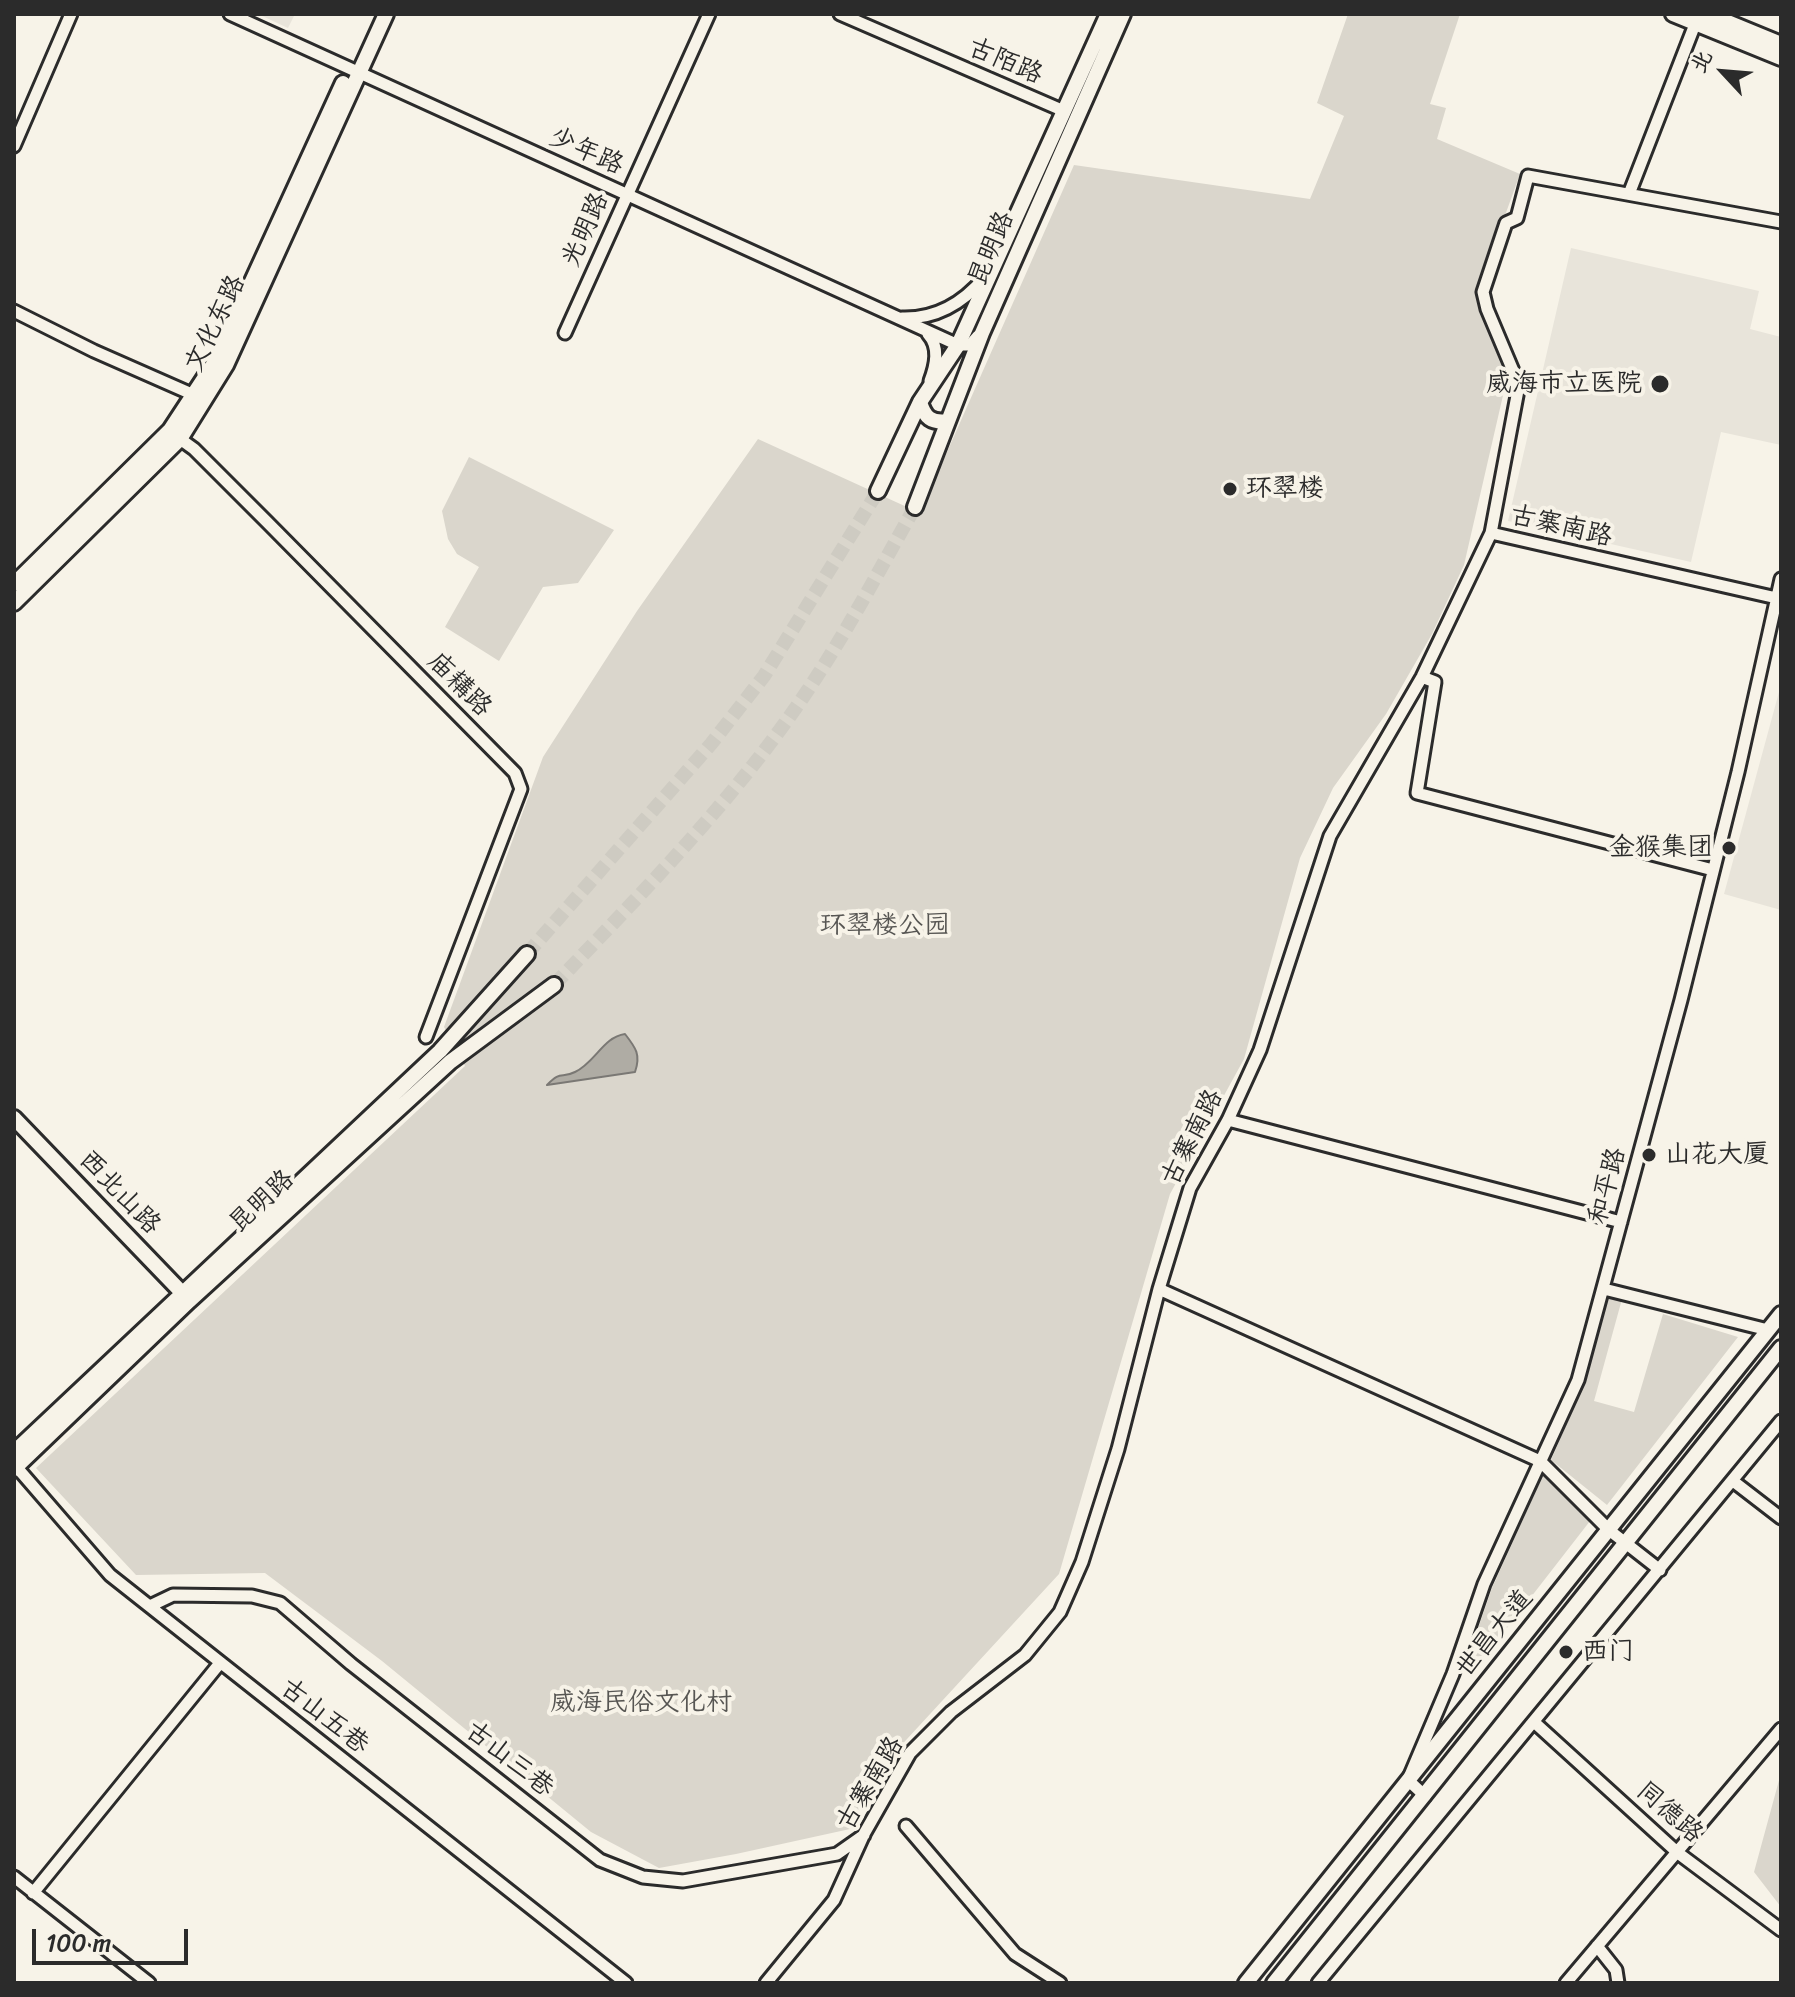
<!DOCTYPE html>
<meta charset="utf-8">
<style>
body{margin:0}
#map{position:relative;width:1795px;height:1997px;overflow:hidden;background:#f7f3e8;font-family:Sriracha,"LXGW WenKai TC",sans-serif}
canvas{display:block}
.frame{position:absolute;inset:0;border:16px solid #2b2b2b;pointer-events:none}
.north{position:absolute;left:1683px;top:32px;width:80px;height:80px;-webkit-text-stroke:6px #f7f3e8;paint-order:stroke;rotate:296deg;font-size:22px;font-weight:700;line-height:32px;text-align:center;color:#2b2b2b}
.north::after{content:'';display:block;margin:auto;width:28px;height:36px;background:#2b2b2b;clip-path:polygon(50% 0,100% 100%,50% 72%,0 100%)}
.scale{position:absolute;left:32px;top:1929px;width:156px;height:36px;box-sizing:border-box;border:4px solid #2b2b2b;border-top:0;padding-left:10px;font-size:24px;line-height:28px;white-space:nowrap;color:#2b2b2b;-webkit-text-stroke:6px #f7f3e8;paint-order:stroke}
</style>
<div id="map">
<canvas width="1795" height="1997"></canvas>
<div class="frame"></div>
<div class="north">北</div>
<div class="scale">100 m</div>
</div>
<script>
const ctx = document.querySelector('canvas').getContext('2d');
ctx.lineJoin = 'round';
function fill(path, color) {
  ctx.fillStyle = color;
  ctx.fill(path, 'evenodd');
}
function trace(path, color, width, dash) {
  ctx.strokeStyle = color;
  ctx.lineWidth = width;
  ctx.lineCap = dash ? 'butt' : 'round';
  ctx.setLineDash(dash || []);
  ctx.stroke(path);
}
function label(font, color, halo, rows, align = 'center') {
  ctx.font = font + ' Sriracha,"LXGW WenKai TC",sans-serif';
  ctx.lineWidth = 8;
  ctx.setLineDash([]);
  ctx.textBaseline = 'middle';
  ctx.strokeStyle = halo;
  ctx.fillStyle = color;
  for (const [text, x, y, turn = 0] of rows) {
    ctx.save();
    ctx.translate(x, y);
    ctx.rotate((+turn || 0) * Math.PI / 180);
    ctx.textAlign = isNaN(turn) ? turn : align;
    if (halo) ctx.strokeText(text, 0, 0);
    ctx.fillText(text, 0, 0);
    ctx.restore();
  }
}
fill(new Path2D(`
 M 258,14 L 295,14 L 288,28 Z
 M 1571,248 L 1759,291 L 1750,329 L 1781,337 L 1781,445 L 1721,432 L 1691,562 L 1508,521 Z
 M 1779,692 L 1781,692 L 1781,910 L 1724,894 Z`), '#e8e4da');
fill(new Path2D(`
 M 1348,14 L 1460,14 L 1430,104 L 1446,108 L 1437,139 L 1520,174 L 1478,290 L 1507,378 L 1464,565 L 1432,634 L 1386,714 L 1333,788 L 1300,858 L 1244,1059 L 1170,1194 L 1059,1574 L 884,1764 L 850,1829 L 736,1854 L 659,1868 L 591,1832 L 382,1661 L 265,1573 L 136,1575 L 36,1468 L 465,1066 L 444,1027 L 543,757 L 637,611 L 758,439 L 920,513 L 1074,165 L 1310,199 L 1344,116 L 1317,103 Z
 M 469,457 L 614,530 L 578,583 L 543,587 L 499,661 L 445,627 L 479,567 L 457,554 L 448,539 L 442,511 Z
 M 1608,1295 L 1622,1299 L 1594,1401 L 1634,1412 L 1663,1314 L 1738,1337 L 1607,1505 L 1551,1460 L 1578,1398 Z
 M 1544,1473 L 1590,1521 L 1472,1673 L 1464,1669 L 1492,1588 Z
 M 1781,1773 L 1781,1907 L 1754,1872 Z`), '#dad6cc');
const water = new Path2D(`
 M 625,1034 C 636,1048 641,1055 635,1072 L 547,1085 C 561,1070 561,1079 575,1072 C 595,1063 603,1037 625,1034 Z`);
fill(water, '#afaca4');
trace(water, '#7a7874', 2);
trace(new Path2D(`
 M 527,954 L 711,744 L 764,676 L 878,491
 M 554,985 C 639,896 727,807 797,706 C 841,643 877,574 915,507`), '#cecbc2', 14, [14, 7]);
const minor = new Path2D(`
 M 230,14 L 958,345 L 970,345 L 978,336
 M 840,14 L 1064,111
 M 14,146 L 71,14
 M 1629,194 L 1699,14
 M 14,311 L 94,351 L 194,395
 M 902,318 C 936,319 962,304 984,278
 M 565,333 L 709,14
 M 928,334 C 940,347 936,365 930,381
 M 176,436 L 194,449 L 268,523 L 515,773 L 521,789 L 426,1037
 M 1491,533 L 1781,599
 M 1422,677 L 1435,682 L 1417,793 L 1713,870
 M 1228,1120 L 1621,1222
 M 1159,1289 L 1540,1461 L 1609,1530 L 1660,1570
 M 1604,1289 L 1768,1330
 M 14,1464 L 110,1575 L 626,1983
 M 1733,1481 L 1781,1518
 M 150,1606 L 173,1595 L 252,1596 L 280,1603 L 351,1664 L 600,1860 L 643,1877 L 683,1881 L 837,1854 L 864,1835
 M 1534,1722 L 1678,1853 L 1781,1930
 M 1425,1796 L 1408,1780 L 1453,1674 L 1484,1584 L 1578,1380 L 1681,1000 L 1738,772 L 1781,579
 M 906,1826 L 1015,1954 L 1060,1983
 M 14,1877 L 149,1983
 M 33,1893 L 220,1663
 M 1597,1946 L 1616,1970 L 1618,1983
 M 766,1983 L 834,1900 L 864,1834 L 910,1753 L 951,1712 L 1025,1655 L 1060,1612 L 1082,1562 L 1118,1449 L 1159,1289 L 1190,1188 L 1228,1120 L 1260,1050 L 1330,836 L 1422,677 L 1491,533 L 1519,385 L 1487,309 L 1483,292 L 1506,223 L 1517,218 L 1528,176 L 1781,222
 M 1318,1983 L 1781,1421
 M 1566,1983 L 1781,1729`);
const major = new Path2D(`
 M 1673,14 L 1781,58
 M 1708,14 L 1781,44
 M 920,402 C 925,418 931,423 948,421
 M 878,491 L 920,402 L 958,345 L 1108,14
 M 915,507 L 982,333 L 1123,14
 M 14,584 L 170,430 L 216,360 L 343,83
 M 14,603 L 180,439 L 226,365 L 386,14
 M 14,1118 L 189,1300
 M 14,1452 L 440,1051 L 527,954
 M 14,1469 L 189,1301 L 450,1062 L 554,985
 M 1246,1983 L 1781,1314
 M 1274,1983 L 1781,1348`);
trace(minor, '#2b2b2b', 17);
trace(major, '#2b2b2b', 20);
trace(minor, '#f7f3e8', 11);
trace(major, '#f7f3e8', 14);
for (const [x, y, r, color] of [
 [1660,384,10,"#2b2b2b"],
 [1230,489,8,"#2b2b2b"],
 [1729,848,8,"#2b2b2b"],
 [1649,1155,8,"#2b2b2b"],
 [1566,1652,8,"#2b2b2b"]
]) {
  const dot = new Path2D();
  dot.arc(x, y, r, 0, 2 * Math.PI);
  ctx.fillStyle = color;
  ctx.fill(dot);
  trace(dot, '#f7f3e8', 3);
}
label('26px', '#2b2b2b', '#f7f3e8', [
 ["古陌路",1005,62,23],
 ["少年路",586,152,24],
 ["光明路",586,230,-66],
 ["昆明路",992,249,-67],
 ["文化东路",216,324,-64],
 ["古寨南路",1561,527,13],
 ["庙耩路",459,685,45],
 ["古寨南路",1193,1138,-63],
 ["和平路",1608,1186,-75],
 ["西北山路",119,1193,46],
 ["昆明路",262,1202,-43],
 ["世昌大道",1495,1634,-51],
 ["古山五巷",324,1717,38],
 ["古山三巷",509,1760,38],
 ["古寨南路",871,1784,-59],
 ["同德路",1669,1813,41]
]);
label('26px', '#2b2b2b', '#f7f3e8', [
 ["威海市立医院",1642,384,"right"],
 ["环翠楼",1246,489],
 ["金猴集团",1713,848,"right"],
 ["山花大厦",1665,1155],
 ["西门",1582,1652]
], 'left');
label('26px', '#575653', '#f7f3e8', [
 ["环翠楼公园",885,926],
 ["威海民俗文化村",641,1703]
]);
</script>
